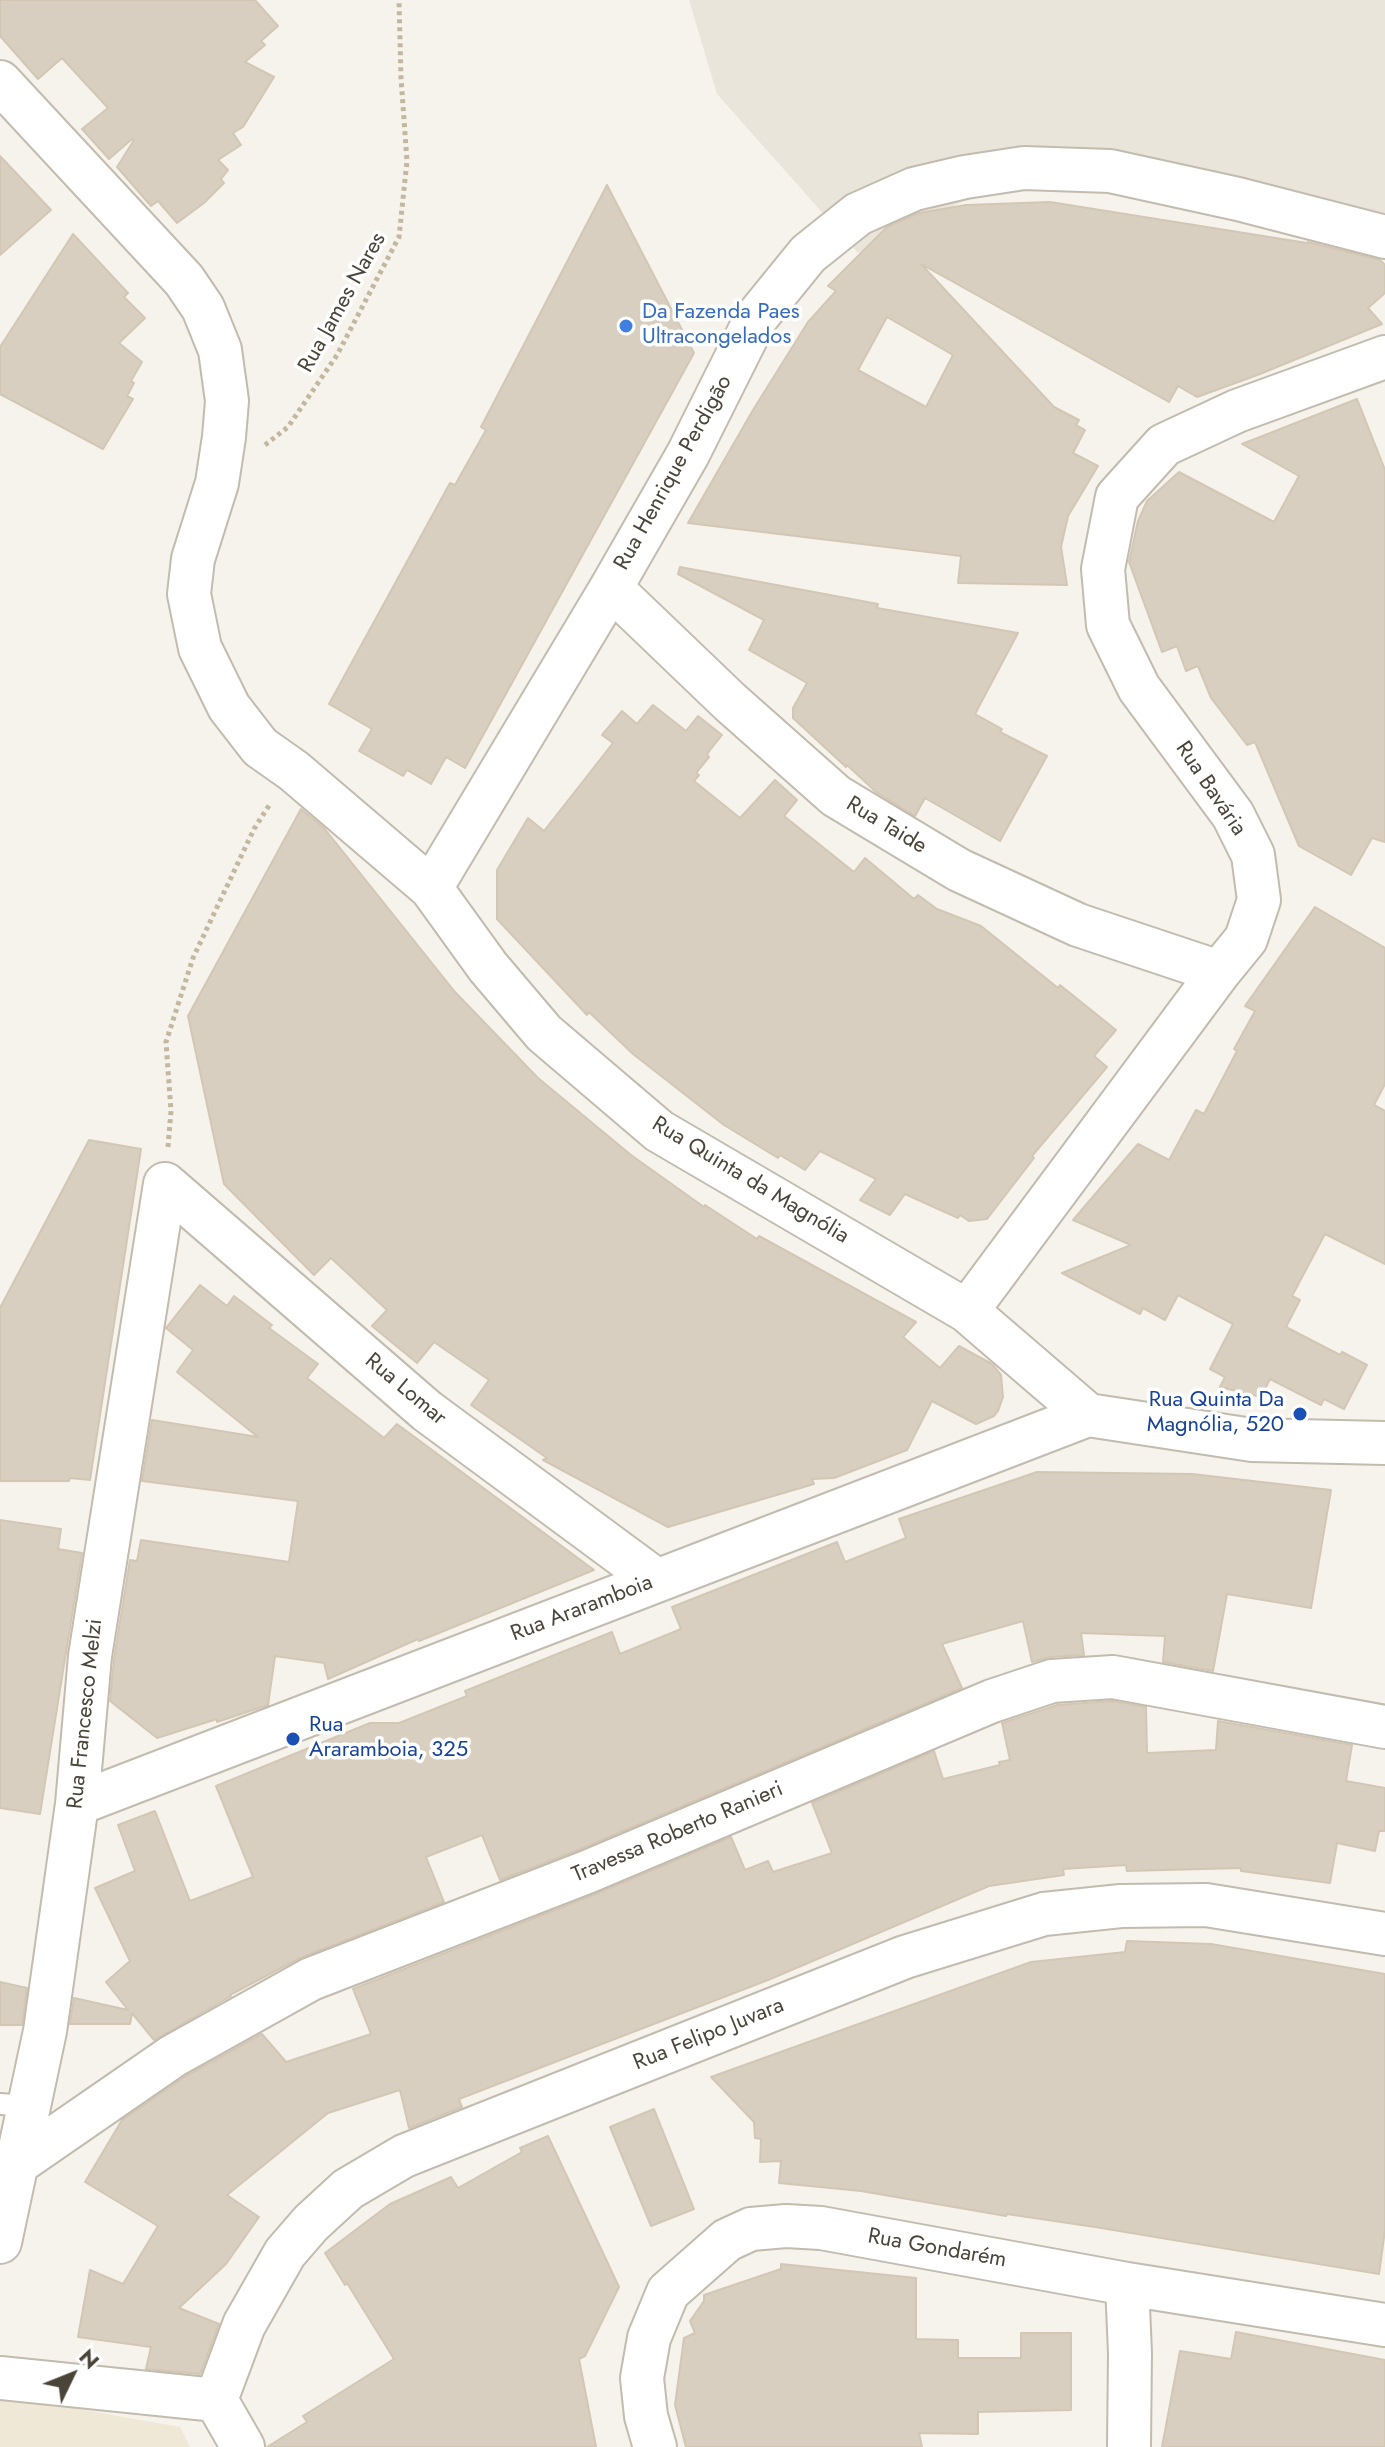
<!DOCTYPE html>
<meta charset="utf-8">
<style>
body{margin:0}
#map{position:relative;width:1385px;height:2447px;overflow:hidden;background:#f6f3ec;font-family:Jost,sans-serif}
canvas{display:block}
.north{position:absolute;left:32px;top:2335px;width:80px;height:80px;-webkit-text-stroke:6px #fff;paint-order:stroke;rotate:47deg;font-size:22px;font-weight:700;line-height:32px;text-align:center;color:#4b4439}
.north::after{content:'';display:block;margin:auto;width:28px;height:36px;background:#4b4439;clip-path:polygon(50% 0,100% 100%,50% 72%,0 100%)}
</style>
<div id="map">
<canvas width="1385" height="2447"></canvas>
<div class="north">N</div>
</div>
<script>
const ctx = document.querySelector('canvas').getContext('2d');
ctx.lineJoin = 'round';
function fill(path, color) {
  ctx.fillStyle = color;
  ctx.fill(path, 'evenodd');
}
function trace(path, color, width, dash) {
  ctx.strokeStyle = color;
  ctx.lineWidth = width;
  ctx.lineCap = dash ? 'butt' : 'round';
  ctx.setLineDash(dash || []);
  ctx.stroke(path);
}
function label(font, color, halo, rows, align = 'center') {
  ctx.font = font + ' Jost,sans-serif';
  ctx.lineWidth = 7;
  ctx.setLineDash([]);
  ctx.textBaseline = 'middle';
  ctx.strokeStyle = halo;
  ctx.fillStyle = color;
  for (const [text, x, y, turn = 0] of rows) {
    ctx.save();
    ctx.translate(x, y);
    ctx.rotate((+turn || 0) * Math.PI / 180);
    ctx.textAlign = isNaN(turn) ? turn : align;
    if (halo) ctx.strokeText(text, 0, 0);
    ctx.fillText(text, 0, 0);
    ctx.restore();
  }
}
fill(new Path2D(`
 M 689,0 L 1385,0 L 1385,250 L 1130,183 L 986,190 L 858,253 L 717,94 Z`), '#eae5da');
fill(new Path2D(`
 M 0,2395 L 180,2427 L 190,2447 L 0,2447 Z`), '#efe8d6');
const building = new Path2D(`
 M 0,0 L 255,0 L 278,26 L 261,41 L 265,45 L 245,62 L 274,77 L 243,127 L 233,133 L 241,145 L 218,160 L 228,170 L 221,179 L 224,183 L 204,203 L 177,223 L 158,201 L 151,206 L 117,167 L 134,140 L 132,139 L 109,159 L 82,129 L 108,108 L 62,58 L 38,79 L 0,36 Z
 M 0,156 L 51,210 L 0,255 Z
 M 607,185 L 694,353 L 465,768 L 446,757 L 431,784 L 407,770 L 403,776 L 359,751 L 372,729 L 329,704 L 450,483 L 455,485 L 486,430 L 481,427 Z
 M 1050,202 L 1307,243 L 1308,242 L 1380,260 L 1385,265 L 1385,293 L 1368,308 L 1382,324 L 1260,374 L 1197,397 L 1178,386 L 1169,402 L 921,264 L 1054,407 L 1079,420 L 1076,425 L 1085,430 L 1073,453 L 1098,466 L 1068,516 L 1061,547 L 1067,585 L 958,583 L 961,556 L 688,523 L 753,410 L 808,322 L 836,291 L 828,286 L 887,227 L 919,213 L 966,205 ZM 887,317 L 953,355 L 926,407 L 858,370 Z
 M 73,234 L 128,293 L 124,297 L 145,318 L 119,343 L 142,362 L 131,381 L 134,383 L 127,396 L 133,399 L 103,449 L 0,394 L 0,347 Z
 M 1357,399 L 1385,470 L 1385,842 L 1372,838 L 1351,875 L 1299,846 L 1255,742 L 1247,745 L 1211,698 L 1198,666 L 1186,671 L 1177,646 L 1162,652 L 1129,562 L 1138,521 L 1147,501 L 1179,472 L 1274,522 L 1299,476 L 1242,444 Z
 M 680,567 L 878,604 L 877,608 L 1018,633 L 975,714 L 1002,729 L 1000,732 L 1047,756 L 1000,841 L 925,798 L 915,816 L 876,792 L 847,765 L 846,767 L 793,718 L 793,708 L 807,683 L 749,650 L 764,620 L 678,574 Z
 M 653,705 L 686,731 L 698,716 L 722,735 L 707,754 L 709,757 L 696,773 L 699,775 L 694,781 L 740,818 L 775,780 L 797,800 L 784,816 L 854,872 L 865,858 L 914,899 L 918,895 L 937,909 L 981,926 L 1058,988 L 1060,985 L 1116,1030 L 1094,1056 L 1107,1067 L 1032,1156 L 1034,1158 L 987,1219 L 969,1221 L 960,1215 L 958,1218 L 905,1194 L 890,1215 L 860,1200 L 876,1179 L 820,1151 L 805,1170 L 780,1155 L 778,1158 L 724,1125 L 633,1054 L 589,1012 L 587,1015 L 497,919 L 497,870 L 528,818 L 544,831 L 613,743 L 602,735 L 622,711 L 637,724 Z
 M 301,809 L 324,828 L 455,992 L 538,1078 L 631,1155 L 704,1207 L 705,1205 L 757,1239 L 759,1236 L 916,1322 L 903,1337 L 940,1368 L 959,1346 L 992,1364 L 1001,1375 L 1003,1397 L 998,1411 L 994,1416 L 976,1424 L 932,1401 L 907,1450 L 834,1478 L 812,1479 L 814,1484 L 668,1527 L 543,1460 L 547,1458 L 471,1405 L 489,1380 L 434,1342 L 417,1363 L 372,1326 L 387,1310 L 331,1258 L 314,1275 L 224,1184 L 188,1016 Z
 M 1315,907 L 1385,948 L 1385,1084 L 1374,1105 L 1385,1111 L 1385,1264 L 1325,1234 L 1292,1296 L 1300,1300 L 1286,1327 L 1340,1355 L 1342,1352 L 1367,1365 L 1344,1409 L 1324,1399 L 1321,1405 L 1270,1379 L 1261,1397 L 1220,1387 L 1225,1377 L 1210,1369 L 1233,1324 L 1178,1295 L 1165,1320 L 1143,1308 L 1140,1314 L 1062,1273 L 1131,1245 L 1073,1220 L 1138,1144 L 1169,1160 L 1196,1110 L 1204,1114 L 1237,1051 L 1234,1049 L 1255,1011 L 1245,1006 Z
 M 89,1140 L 141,1149 L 90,1480 L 70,1478 L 69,1481 L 0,1481 L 0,1308 Z
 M 200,1285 L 227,1306 L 234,1296 L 272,1325 L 269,1328 L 318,1364 L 307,1378 L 384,1438 L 397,1424 L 594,1570 L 419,1641 L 418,1639 L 328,1679 L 324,1663 L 275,1656 L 268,1705 L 217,1722 L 217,1719 L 157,1738 L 110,1701 L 114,1659 L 130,1560 L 137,1561 L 141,1540 L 289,1562 L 298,1501 L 142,1481 L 152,1420 L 258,1437 L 177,1372 L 193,1350 L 166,1328 Z
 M 1037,1472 L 1192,1474 L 1331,1490 L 1311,1608 L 1227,1594 L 1213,1671 L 1163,1662 L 1165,1636 L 1081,1633 L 1084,1655 L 1050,1657 L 1032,1662 L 1023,1621 L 942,1644 L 962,1688 L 578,1850 L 500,1880 L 482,1835 L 426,1857 L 444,1902 L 300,1958 L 230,1995 L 231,1996 L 154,2040 L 132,2013 L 130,2024 L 70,2024 L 74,1998 L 128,2010 L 106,1982 L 130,1961 L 95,1888 L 135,1871 L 118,1825 L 155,1811 L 190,1901 L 253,1877 L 216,1786 L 370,1723 L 399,1723 L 467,1696 L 465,1691 L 612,1632 L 620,1654 L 681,1629 L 672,1607 L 837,1542 L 845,1562 L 906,1538 L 899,1519 Z
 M 0,1520 L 61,1529 L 58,1549 L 82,1553 L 40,1814 L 0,1808 Z
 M 1112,1701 L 1146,1707 L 1147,1753 L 1216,1750 L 1218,1721 L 1352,1745 L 1346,1781 L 1385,1788 L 1385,1831 L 1379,1831 L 1375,1851 L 1337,1843 L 1330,1883 L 1241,1871 L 1241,1868 L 1127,1871 L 1126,1865 L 1063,1869 L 1064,1875 L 989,1886 L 768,1980 L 459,2099 L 462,2107 L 409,2128 L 400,2090 L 328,2113 L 227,2195 L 259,2217 L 226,2264 L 179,2308 L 219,2324 L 200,2374 L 146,2369 L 151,2347 L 78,2337 L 90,2270 L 123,2284 L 158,2226 L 85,2182 L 122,2120 L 186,2076 L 262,2034 L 286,2062 L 371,2034 L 353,1989 L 596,1894 L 731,1837 L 745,1870 L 768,1861 L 773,1872 L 832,1853 L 812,1803 L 934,1751 L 943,1779 L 1000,1765 L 999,1762 L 1010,1760 L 1002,1723 L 1057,1705 Z
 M 1127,1941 L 1211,1944 L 1385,1974 L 1385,2230 L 1379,2274 L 1095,2227 L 1007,2214 L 1006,2216 L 861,2191 L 779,2183 L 781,2161 L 760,2162 L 761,2139 L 755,2138 L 754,2122 L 711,2077 L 1031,1962 L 1125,1952 Z
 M 0,1982 L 27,1988 L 22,2025 L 0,2025 Z
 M 654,2109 L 694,2209 L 651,2226 L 610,2127 Z
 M 548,2136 L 619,2287 L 585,2356 L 579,2359 L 596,2447 L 267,2447 L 307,2422 L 303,2416 L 394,2359 L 347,2283 L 345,2285 L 325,2253 L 390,2204 L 451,2177 L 458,2188 L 522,2152 L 520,2148 Z
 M 781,2264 L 916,2278 L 916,2339 L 958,2340 L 958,2358 L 1021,2358 L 1021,2333 L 1071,2333 L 1071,2410 L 978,2412 L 978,2434 L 919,2433 L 922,2447 L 686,2447 L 675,2405 L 684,2338 L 695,2333 L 690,2321 L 704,2301 L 704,2295 L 781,2269 Z
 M 1236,2332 L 1385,2360 L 1385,2447 L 1162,2447 L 1180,2351 L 1231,2359 Z`);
fill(building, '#d8cfc1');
trace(building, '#d3c7b4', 2);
const lane = new Path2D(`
 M 0,2104 L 30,2106`);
const street = new Path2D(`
 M 0,82 L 184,280 L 203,308 L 220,350 L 227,401 L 224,437 L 217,483 L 193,559 L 189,594 L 200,648 L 229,707 L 260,747 L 294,771 L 431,888 L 488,967 L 544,1033 L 659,1131 L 967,1311 L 1088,1415 L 1252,1440 L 1385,1443
 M 611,588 L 730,702 L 836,796 L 959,870 L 1078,925 L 1219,972
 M 431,888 L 611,588 L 688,454 L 756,318 L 808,254 L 858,214 L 914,189 L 965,177 L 1024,168 L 1110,171 L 1238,199 L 1385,237
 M 165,1184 L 427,1411 L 656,1580
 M 967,1311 L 1219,972 L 1246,939 L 1259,900 L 1253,855 L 1233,815 L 1139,688 L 1108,625 L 1103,569 L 1117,497 L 1164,445 L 1237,411 L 1385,357
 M 77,1804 L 1088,1415
 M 18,2163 L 173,2056 L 311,1979 L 587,1872 L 992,1701 L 1052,1681 L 1113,1677 L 1385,1727
 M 0,2242 L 45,2031 L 77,1804 L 90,1656 L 165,1184
 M 1127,2284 L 1130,2353 L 1129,2447
 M 0,2378 L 216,2400
 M 243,2447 L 216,2400 L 244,2325 L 285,2253 L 311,2223 L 348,2189 L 404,2156 L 905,1957 L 1044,1914 L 1121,1906 L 1206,1905 L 1385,1934
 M 655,2447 L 646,2416 L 642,2378 L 649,2338 L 668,2292 L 727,2240 L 751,2229 L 786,2226 L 821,2228 L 1127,2284 L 1385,2325`);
trace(lane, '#c2bbae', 24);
trace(street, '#c2bbae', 46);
trace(new Path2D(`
 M 265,445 L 288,427 L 337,355 L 399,237 L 407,161 L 401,78 L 399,0
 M 168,1147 L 171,1111 L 166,1042 L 193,958 L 254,829 L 270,804`), '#c4b79f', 5, [4, 4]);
trace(lane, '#fff', 20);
trace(street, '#fff', 42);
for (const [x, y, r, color] of [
 [626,326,8,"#3f7fe0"],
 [1300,1414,8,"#1a4fb4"],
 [293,1739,8,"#1a4fb4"]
]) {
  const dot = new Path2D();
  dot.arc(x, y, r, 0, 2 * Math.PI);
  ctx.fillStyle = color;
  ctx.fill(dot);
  trace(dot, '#fff', 3);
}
label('22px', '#4b4439', '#fff', [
 ["Rua James Nares",343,303,-61],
 ["Rua Henrique Perdigão",674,473,-61],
 ["Rua Bavária",1210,789,56],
 ["Rua Taide",886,826,31],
 ["Rua Quinta da Magnólia",750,1181,31],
 ["Rua Lomar",405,1390,40],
 ["Rua Araramboia",582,1609,-21],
 ["Rua Francesco Melzi",86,1714,-84],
 ["Travessa Roberto Ranieri",678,1833,-23],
 ["Rua Felipo Juvara",709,2035,-22],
 ["Rua Gondarém",937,2249,10]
]);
label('22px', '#366cbe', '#fff', [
 ["Da Fazenda Paes",642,313],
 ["Ultracongelados",642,338]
], 'left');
label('22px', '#164399', '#fff', [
 ["Rua Quinta Da",1284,1401],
 ["Magnólia, 520",1284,1426],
 ["Rua",309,1726,"left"],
 ["Araramboia, 325",309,1751,"left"]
], 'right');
</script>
